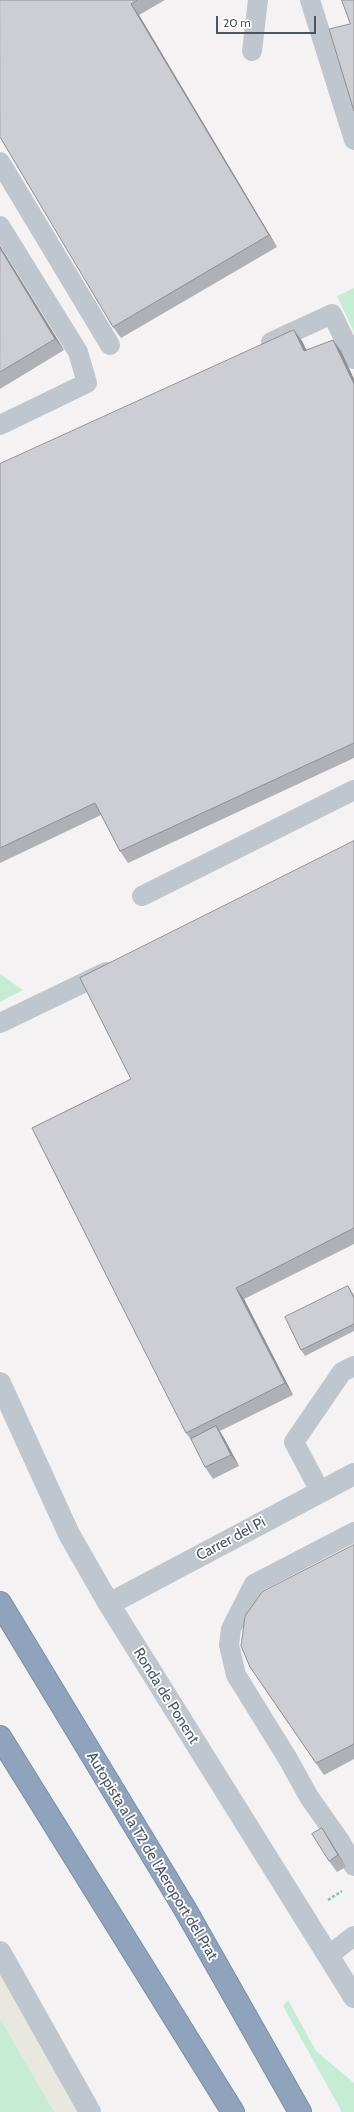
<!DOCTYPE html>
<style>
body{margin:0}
#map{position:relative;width:354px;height:2112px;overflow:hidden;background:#f4f2f2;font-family:Cabin,sans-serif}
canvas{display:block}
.scale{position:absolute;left:216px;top:16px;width:100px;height:18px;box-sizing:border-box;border:2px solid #4b555e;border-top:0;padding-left:5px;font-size:12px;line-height:14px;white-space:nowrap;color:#4b555e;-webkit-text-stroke:3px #fff;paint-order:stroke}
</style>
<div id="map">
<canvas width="354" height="2112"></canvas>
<div class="scale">20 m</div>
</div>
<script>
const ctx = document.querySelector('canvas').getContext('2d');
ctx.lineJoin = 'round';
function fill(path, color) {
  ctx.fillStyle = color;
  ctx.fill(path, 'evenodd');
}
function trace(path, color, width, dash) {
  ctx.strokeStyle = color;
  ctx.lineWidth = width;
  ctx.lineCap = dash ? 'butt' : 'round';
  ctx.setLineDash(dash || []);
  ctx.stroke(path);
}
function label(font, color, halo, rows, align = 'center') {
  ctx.font = font + ' Cabin,sans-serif';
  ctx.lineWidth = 3.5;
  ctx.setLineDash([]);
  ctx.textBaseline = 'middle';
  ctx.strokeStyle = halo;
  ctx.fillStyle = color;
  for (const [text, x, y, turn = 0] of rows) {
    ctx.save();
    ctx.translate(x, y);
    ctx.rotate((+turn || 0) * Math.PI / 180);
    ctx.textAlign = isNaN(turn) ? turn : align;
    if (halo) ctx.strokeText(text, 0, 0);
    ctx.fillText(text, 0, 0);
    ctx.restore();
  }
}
fill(new Path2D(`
 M 0,1949 L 91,2112 L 0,2112 Z`), '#e9e8e0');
fill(new Path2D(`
 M 354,288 L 354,332 L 337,296 Z
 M 0,974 L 23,990 L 0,1002 Z
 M 288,2000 L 316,2051 L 354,2083 L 354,2112 L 342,2112 L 283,2006 Z
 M 0,2019 L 54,2112 L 0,2112 Z`), '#c6ecd5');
const highway = new Path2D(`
 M 0,1603 L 185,1909 L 300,2112
 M 0,1737 L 233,2112`);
trace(highway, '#7a8fa7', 24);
trace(new Path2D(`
 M 328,1900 L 342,1891`), '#81c8a6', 2.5, [3, 2]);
trace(new Path2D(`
 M 310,0 L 354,140
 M 252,51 L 258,0
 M 0,162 L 110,345
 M 0,226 L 78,352 L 87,383 L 0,425
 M 271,342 L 332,314 L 354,359
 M 142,896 L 354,790
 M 0,1023 L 106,972
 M 320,1491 L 294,1442 L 342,1372 L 354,1366
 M 354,1532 L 254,1584 L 231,1629 L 229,1645 L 236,1675 L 288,1759 L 309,1797 L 340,1841 L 354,1866
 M 328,1956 L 354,1936`), '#bfc6cd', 20);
trace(new Path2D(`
 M 0,1383 L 69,1534 L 109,1604 L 354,1997
 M 109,1604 L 354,1474
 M 0,1952 L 90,2112`), '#bfc6cd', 22);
trace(highway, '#8fa4bc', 22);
fill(new Path2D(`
 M 0,0 L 165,0 L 139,15 L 277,247 L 121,338 L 113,327 Z
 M 0,246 L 64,350 L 0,389 Z
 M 333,340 L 341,351 L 354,379 L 354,758 L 128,863 L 120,851 L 101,815 L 0,863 L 0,464 L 302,341 L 306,350 Z
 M 354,841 L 354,1244 L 244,1299 L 293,1395 L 220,1431 L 224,1438 L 239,1466 L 213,1479 L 205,1467 L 194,1444 L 186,1433 L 131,1079 Z
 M 348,1286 L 354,1296 L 354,1331 L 305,1356 L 301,1350 Z
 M 354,1545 L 354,1759 L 324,1775 L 250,1667 Z
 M 322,1828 L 330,1840 L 346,1867 L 337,1872 L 329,1861 Z`), '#b0b1b6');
fill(new Path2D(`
 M 131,4 L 139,15 L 277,247 L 269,235 Z
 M 0,246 L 64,350 L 55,339 L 0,248 Z
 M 294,330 L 302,341 L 313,363 L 304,351 Z
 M 333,340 L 341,351 L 354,379 L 354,384 Z
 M 348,1286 L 354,1296 L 354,1298 Z
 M 236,1288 L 244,1299 L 293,1395 L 285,1383 Z
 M 216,1426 L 224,1438 L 239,1466 L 231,1455 Z
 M 322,1828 L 330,1840 L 346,1867 L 338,1855 Z`), '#909094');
const building = new Path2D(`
 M 0,0 L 137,0 L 131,4 L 269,235 L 113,327 L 0,137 Z
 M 342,0 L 354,0 L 354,111 L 329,29 L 350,24 Z
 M 0,248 L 55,339 L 0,372 Z
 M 294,330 L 304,351 L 333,340 L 354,384 L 354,743 L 120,851 L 95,803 L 0,848 L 0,464 Z
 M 354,841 L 354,1228 L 236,1288 L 285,1383 L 186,1433 L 32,1128 L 131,1079 L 80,978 Z
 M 348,1286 L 354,1298 L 354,1324 L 301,1350 L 285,1317 Z
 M 216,1426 L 231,1455 L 205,1467 L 191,1439 Z
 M 354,1545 L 354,1744 L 316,1763 L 250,1667 L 241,1646 L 245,1616 L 262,1592 Z
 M 322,1828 L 338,1855 L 329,1861 L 312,1834 Z`);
fill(building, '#cdced4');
trace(building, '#909094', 1);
label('15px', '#4b555e', '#fff', [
 ["Carrer del Pi",231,1539,-28],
 ["Ronda de Ponent",166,1696,58],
 ["Autopista a la T2 de l'Aeroport del Prat",152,1856,59]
]);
</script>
